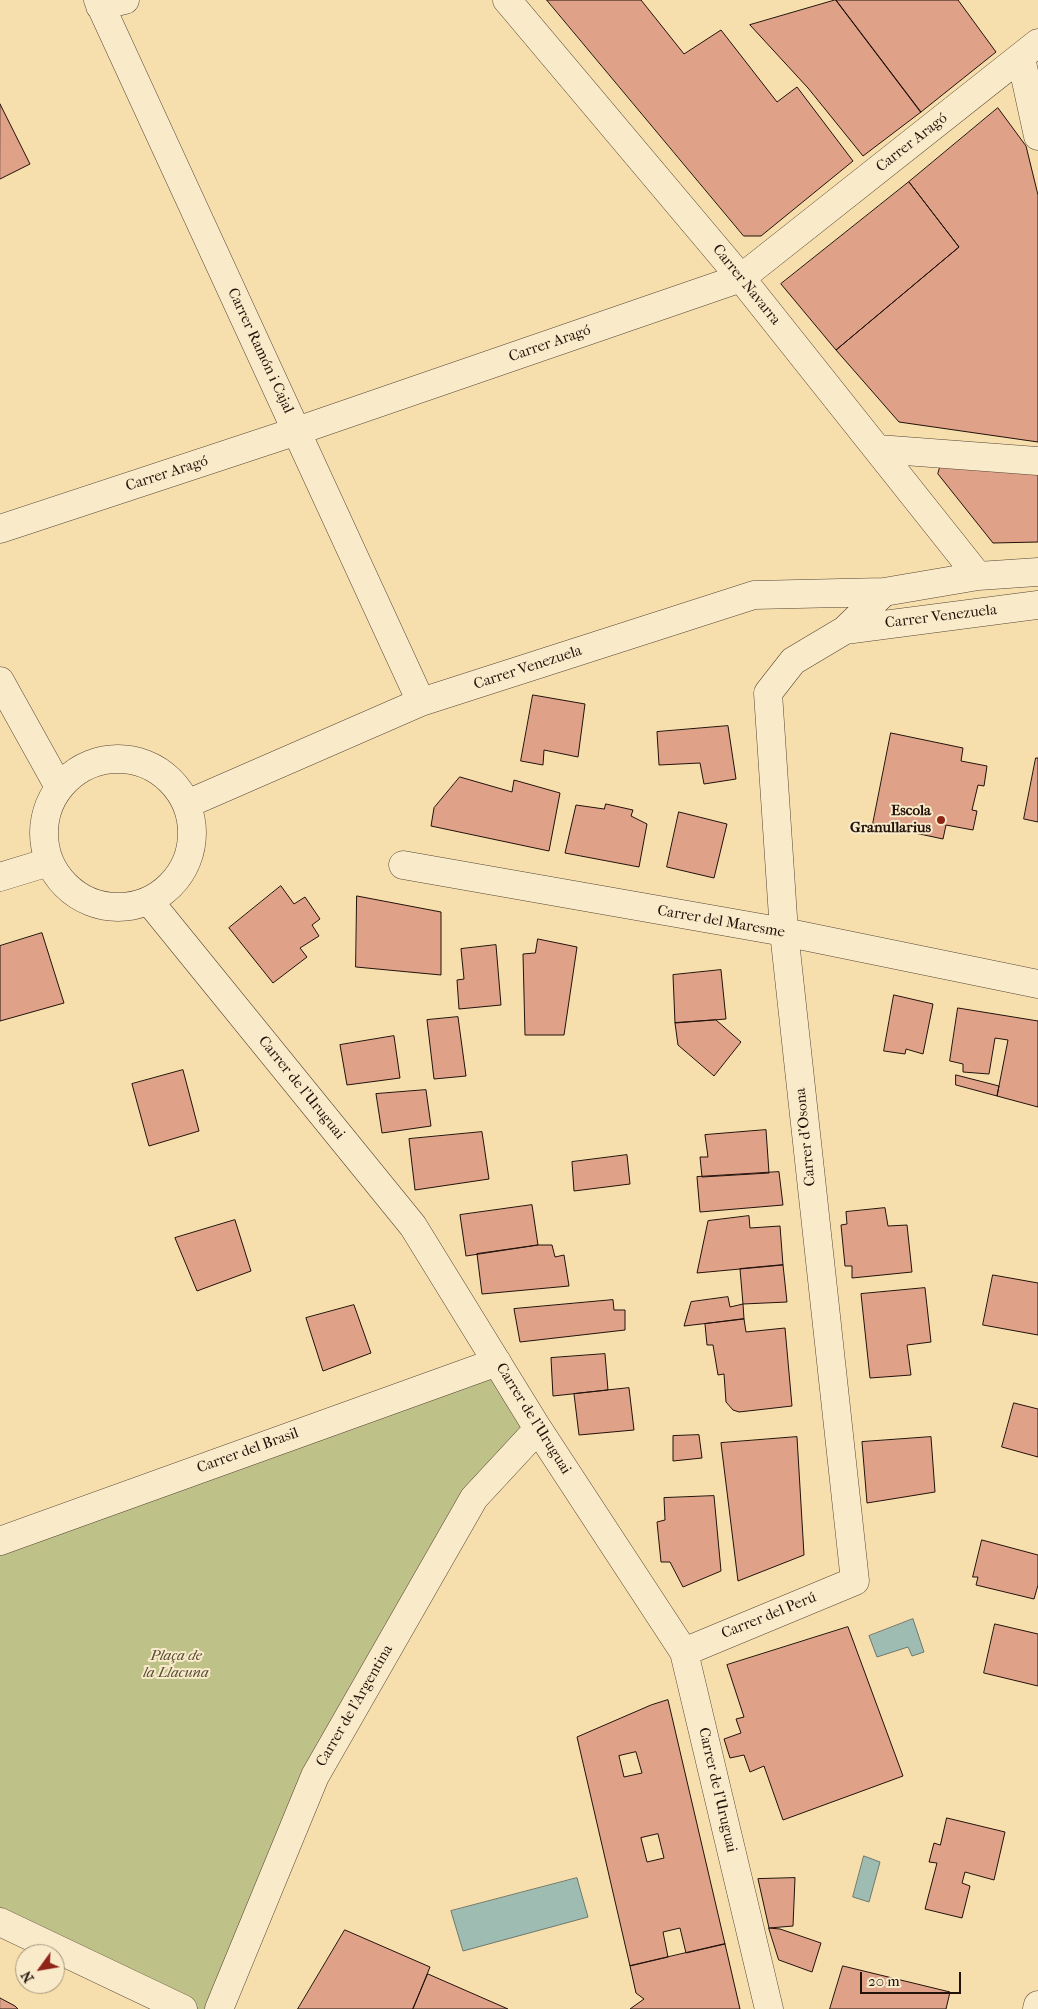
<!DOCTYPE html>
<meta charset="utf-8">
<style>
body{margin:0}
#map{position:relative;width:1038px;height:2009px;overflow:hidden;background:#f6dfad;font-family:"IM FELL French Canon",serif}
canvas{display:block}
.north{position:absolute;left:15px;top:1944px;width:50px;height:50px;box-sizing:border-box;background:#f9eaca;border:1px solid #a3947d;border-radius:50%;rotate:238deg;font-size:14px;font-weight:700;line-height:20px;text-align:center;color:#21120a}
.north::after{content:'';display:block;margin:auto;width:18px;height:22px;background:#8f2418;clip-path:polygon(50% 0,100% 100%,50% 72%,0 100%)}
.scale{position:absolute;left:860px;top:1972px;width:101px;height:22px;box-sizing:border-box;border:2px solid #21120a;border-top:0;padding-left:6px;font-size:15px;line-height:18px;white-space:nowrap;color:#21120a;-webkit-text-stroke:4px #f9eaca;paint-order:stroke}
</style>
<div id="map">
<canvas width="1038" height="2009"></canvas>
<div class="north">N</div>
<div class="scale">20 m</div>
</div>
<script>
const ctx = document.querySelector('canvas').getContext('2d');
ctx.lineJoin = 'round';
function fill(path, color) {
  ctx.fillStyle = color;
  ctx.fill(path, 'evenodd');
}
function trace(path, color, width, dash) {
  ctx.strokeStyle = color;
  ctx.lineWidth = width;
  ctx.lineCap = dash ? 'butt' : 'round';
  ctx.setLineDash(dash || []);
  ctx.stroke(path);
}
function label(font, color, halo, rows, align = 'center') {
  ctx.font = font + ' "IM FELL French Canon",serif';
  ctx.lineWidth = 4;
  ctx.setLineDash([]);
  ctx.textBaseline = 'middle';
  ctx.strokeStyle = halo;
  ctx.fillStyle = color;
  for (const [text, x, y, turn = 0] of rows) {
    ctx.save();
    ctx.translate(x, y);
    ctx.rotate((+turn || 0) * Math.PI / 180);
    ctx.textAlign = isNaN(turn) ? turn : align;
    if (halo) ctx.strokeText(text, 0, 0);
    ctx.fillText(text, 0, 0);
    ctx.restore();
  }
}
fill(new Path2D(`
 M 497,1362 L 538,1429 L 473,1498 L 315,1776 L 219,2009 L 183,2009 L 0,1922 L 0,1541 Z`), '#bec188');
const water = new Path2D(`
 M 913,1619 L 924,1652 L 912,1656 L 908,1647 L 877,1657 L 869,1636 Z
 M 864,1856 L 880,1862 L 869,1902 L 853,1897 Z
 M 577,1878 L 588,1917 L 463,1951 L 451,1911 Z`);
fill(water, '#9ebcb1');
trace(water, '#6c786e', 1);
const building = new Path2D(`
 M 547,0 L 641,0 L 684,54 L 721,30 L 777,102 L 797,87 L 853,161 L 761,236 L 744,236 Z
 M 836,0 L 921,112 L 863,156 L 808,88 L 750,25 Z
 M 836,0 L 958,0 L 996,52 L 921,112 Z
 M 0,104 L 30,164 L 0,179 Z
 M 998,108 L 1026,146 L 1038,195 L 1038,442 L 899,422 L 836,350 L 959,247 L 909,182 Z
 M 909,182 L 959,247 L 836,350 L 781,284 Z
 M 941,464 L 1038,473 L 1038,542 L 993,543 L 938,474 Z
 M 533,695 L 585,704 L 578,757 L 544,750 L 543,765 L 521,761 Z
 M 728,726 L 736,779 L 704,784 L 700,763 L 659,765 L 657,732 Z
 M 891,733 L 963,748 L 961,761 L 987,766 L 984,786 L 978,785 L 972,810 L 977,811 L 973,830 L 946,825 L 943,839 L 873,824 Z
 M 1036,758 L 1038,758 L 1038,822 L 1024,819 Z
 M 460,777 L 512,792 L 514,780 L 560,793 L 549,851 L 431,826 L 434,808 Z
 M 606,804 L 633,810 L 631,816 L 647,824 L 639,867 L 565,853 L 576,805 L 604,809 Z
 M 679,812 L 727,824 L 714,878 L 667,867 Z
 M 281,886 L 294,904 L 305,897 L 320,919 L 312,925 L 319,936 L 300,948 L 307,957 L 273,983 L 229,928 Z
 M 357,896 L 441,912 L 441,975 L 356,967 Z
 M 42,933 L 64,1003 L 0,1021 L 0,946 Z
 M 538,939 L 577,947 L 564,1035 L 525,1035 L 523,954 L 535,953 Z
 M 496,945 L 501,1005 L 459,1009 L 457,980 L 464,979 L 461,949 Z
 M 721,970 L 726,1019 L 675,1023 L 673,975 Z
 M 894,995 L 933,1004 L 923,1054 L 906,1049 L 905,1054 L 884,1051 Z
 M 958,1008 L 1038,1021 L 1038,1107 L 997,1096 L 1008,1040 L 995,1038 L 989,1074 L 963,1072 L 963,1064 L 950,1061 Z
 M 458,1017 L 466,1076 L 434,1079 L 427,1020 Z
 M 716,1020 L 741,1042 L 714,1076 L 678,1045 L 675,1023 Z
 M 394,1036 L 400,1078 L 347,1085 L 340,1045 Z
 M 183,1070 L 199,1131 L 149,1146 L 132,1084 Z
 M 956,1075 L 999,1086 L 997,1096 L 956,1085 Z
 M 426,1090 L 431,1126 L 382,1133 L 376,1094 Z
 M 766,1130 L 769,1173 L 702,1177 L 700,1157 L 708,1157 L 705,1135 Z
 M 482,1132 L 489,1179 L 415,1190 L 409,1139 Z
 M 627,1155 L 630,1184 L 574,1191 L 572,1162 Z
 M 779,1172 L 783,1205 L 700,1212 L 697,1177 Z
 M 532,1205 L 538,1245 L 466,1256 L 460,1215 Z
 M 885,1208 L 888,1226 L 907,1225 L 912,1272 L 852,1278 L 852,1266 L 845,1266 L 841,1225 L 847,1224 L 846,1212 Z
 M 749,1216 L 750,1228 L 780,1226 L 783,1265 L 697,1273 L 708,1221 Z
 M 235,1220 L 251,1271 L 197,1291 L 175,1238 Z
 M 538,1245 L 552,1245 L 555,1257 L 564,1255 L 569,1286 L 482,1294 L 477,1254 Z
 M 783,1265 L 787,1302 L 743,1304 L 740,1269 Z
 M 993,1275 L 1038,1283 L 1038,1335 L 983,1325 Z
 M 925,1288 L 931,1342 L 907,1345 L 911,1375 L 870,1378 L 861,1294 Z
 M 728,1297 L 730,1307 L 743,1304 L 744,1319 L 684,1326 L 691,1302 Z
 M 613,1300 L 614,1310 L 625,1310 L 625,1330 L 520,1342 L 514,1309 Z
 M 354,1305 L 371,1353 L 323,1371 L 306,1318 Z
 M 744,1319 L 746,1332 L 785,1328 L 792,1406 L 739,1412 L 733,1410 L 726,1402 L 724,1374 L 718,1375 L 713,1345 L 707,1345 L 705,1324 Z
 M 605,1354 L 608,1390 L 553,1396 L 551,1358 Z
 M 629,1388 L 634,1430 L 579,1435 L 574,1394 Z
 M 1014,1403 L 1038,1409 L 1038,1457 L 1002,1447 Z
 M 699,1435 L 702,1458 L 673,1461 L 673,1436 Z
 M 797,1437 L 804,1555 L 738,1581 L 721,1443 Z
 M 931,1437 L 935,1492 L 867,1503 L 862,1442 Z
 M 714,1496 L 721,1571 L 683,1587 L 670,1562 L 661,1562 L 657,1522 L 665,1520 L 664,1498 Z
 M 982,1540 L 1038,1555 L 1038,1585 L 1034,1599 L 976,1585 L 978,1577 L 973,1577 Z
 M 995,1624 L 1038,1634 L 1038,1686 L 984,1673 Z
 M 848,1627 L 903,1776 L 783,1820 L 764,1766 L 750,1772 L 744,1755 L 730,1758 L 724,1739 L 741,1733 L 736,1719 L 744,1717 L 727,1665 Z
 M 668,1700 L 725,1944 L 686,1953 L 680,1928 L 663,1932 L 668,1957 L 630,1966 L 577,1737 L 651,1705 ZM 636,1752 L 642,1773 L 624,1777 L 619,1756 ZM 658,1834 L 664,1858 L 647,1862 L 641,1838 Z
 M 947,1818 L 1005,1832 L 994,1880 L 965,1872 L 962,1883 L 970,1886 L 962,1918 L 925,1909 L 937,1863 L 929,1862 L 934,1843 L 940,1845 Z
 M 795,1878 L 793,1926 L 769,1928 L 758,1879 Z
 M 769,1928 L 780,1929 L 821,1943 L 812,1972 L 779,1960 Z
 M 345,1930 L 430,1967 L 413,2009 L 298,2009 Z
 M 725,1944 L 740,2009 L 630,2009 L 644,1999 L 636,1993 L 630,1966 Z
 M 843,1966 L 950,1992 L 946,2009 L 830,2009 Z
 M 428,1974 L 508,2009 L 413,2009 Z
 M 0,1998 L 15,2006 L 18,2009 L 0,2009 Z`);
fill(building, '#e0a189');
trace(building, '#21120a', 1);
const minor = new Path2D(`
 M 98,0 L 421,702
 M 507,0 L 741,278 L 978,576
 M 100,6 L 125,0
 M 1021,58 L 1038,136
 M 878,449 L 1038,461
 M 0,529 L 297,431 L 741,278 L 1038,43
 M 845,630 L 1038,605
 M 0,681 L 59,787
 M44 833a74 74 0 1 1 148 0a74 74 0 1 1-148 0Z
 M 187,804 L 421,702 L 754,595 L 884,592 L 978,576 L 1038,572
 M 403,865 L 784,932 L 1038,984
 M 0,877 L 49,862
 M 149,901 L 413,1226 L 538,1429 L 684,1652 L 769,2009
 M 0,1541 L 497,1362
 M 684,1652 L 855,1581 L 784,932 L 768,693 L 793,661 L 845,630 L 884,592
 M 0,1922 L 183,2009
 M 219,2009 L 315,1776 L 474,1498 L 538,1429`);
const tertiary = new Path2D(`
 M 1037,2009 L 1038,2005`);
trace(minor, '#564533', 29);
trace(tertiary, '#564533', 29);
trace(minor, '#f9eaca', 28);
trace(tertiary, '#f9eaca', 28);
for (const [x, y, r, color] of [
 [941,820,5,"#8f2418"]
]) {
  const dot = new Path2D();
  dot.arc(x, y, r, 0, 2 * Math.PI);
  ctx.fillStyle = color;
  ctx.fill(dot);
  trace(dot, '#f9eaca', 2);
}
label('15px', '#21120a', '#f9eaca', [
 ["Carrer Aragó",912,143,-38],
 ["Carrer Navarra",746,285,51],
 ["Carrer Aragó",550,344,-19],
 ["Carrer Ramón i Cajal",260,351,65],
 ["Carrer Aragó",167,474,-18],
 ["Carrer Venezuela",941,617,-7],
 ["Carrer Venezuela",528,668,-18],
 ["Carrer del Maresme",721,922,10],
 ["Carrer de l'Uruguai",301,1088,51],
 ["Carrer d'Osona",806,1137,-96],
 ["Carrer de l'Uruguai",533,1419,58],
 ["Carrer del Brasil",248,1451,-20],
 ["Carrer del Perú",769,1616,-22],
 ["Carrer de l'Argentina",355,1706,-60],
 ["Carrer de l'Uruguai",717,1790,77]
]);
label('bold 15px', '#21120a', '#f9eaca', [
 ["Escola",931,811],
 ["Granullarius",931,828]
], 'right');
label('italic 15px', '#584f36', '#f9eaca', [
 ["Plaça de",176,1656],
 ["la Llacuna",176,1673]
]);
</script>
